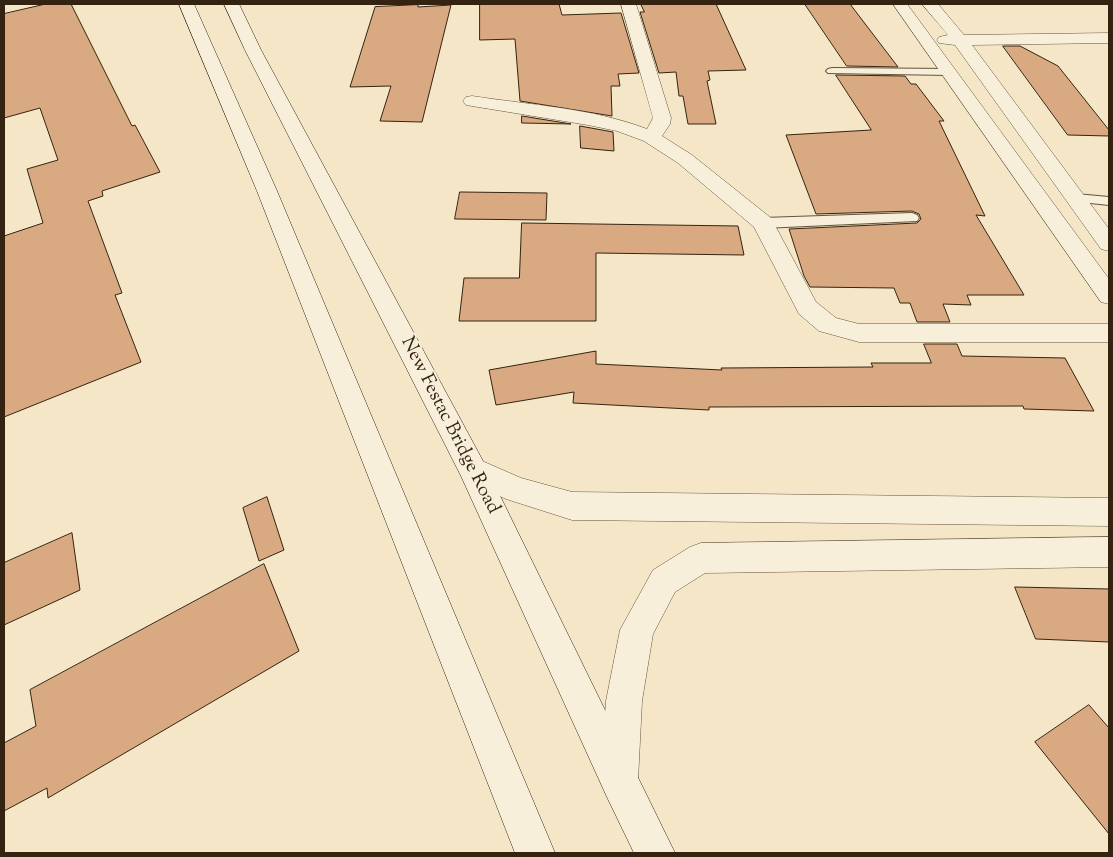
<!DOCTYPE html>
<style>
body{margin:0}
#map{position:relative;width:1113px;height:857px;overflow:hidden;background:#f4e6c6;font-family:"Sorts Mill Goudy",serif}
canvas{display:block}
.frame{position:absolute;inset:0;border:5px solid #342311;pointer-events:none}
</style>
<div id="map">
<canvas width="1113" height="857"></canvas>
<div class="frame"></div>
</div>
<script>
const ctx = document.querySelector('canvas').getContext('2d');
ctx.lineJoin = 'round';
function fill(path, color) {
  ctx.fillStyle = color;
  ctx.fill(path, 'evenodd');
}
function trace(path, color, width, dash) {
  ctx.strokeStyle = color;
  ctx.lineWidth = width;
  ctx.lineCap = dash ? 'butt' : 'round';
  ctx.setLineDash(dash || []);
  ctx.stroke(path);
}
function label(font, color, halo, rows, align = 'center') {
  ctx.font = font + ' "Sorts Mill Goudy",serif';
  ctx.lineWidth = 4;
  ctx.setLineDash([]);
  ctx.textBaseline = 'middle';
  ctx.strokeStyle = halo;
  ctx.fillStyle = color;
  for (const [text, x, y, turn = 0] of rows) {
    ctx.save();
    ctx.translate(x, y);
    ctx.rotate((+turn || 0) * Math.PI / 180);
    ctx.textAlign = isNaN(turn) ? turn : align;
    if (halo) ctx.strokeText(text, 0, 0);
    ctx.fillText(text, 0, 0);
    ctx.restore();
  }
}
const building = new Path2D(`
 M 46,4 L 71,4 L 132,126 L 135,125 L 160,172 L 102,191 L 103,196 L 88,201 L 122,293 L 115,295 L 141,362 L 4,417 L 4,236 L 43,223 L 27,169 L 58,160 L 40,108 L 4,118 L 4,14 Z
 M 480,4 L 559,4 L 562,15 L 621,13 L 639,73 L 618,74 L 620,86 L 611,86 L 612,116 L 520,101 L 515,39 L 480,40 Z
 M 641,4 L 716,4 L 746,70 L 708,71 L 710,80 L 707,81 L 716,124 L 688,124 L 683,96 L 679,96 L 676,72 L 659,73 L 640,12 L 644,12 Z
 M 805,4 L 850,4 L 898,67 L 847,66 Z
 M 418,5 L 418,7 L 451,5 L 422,122 L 380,121 L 391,86 L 350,87 L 375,7 Z
 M 1003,46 L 1020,46 L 1058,66 L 1109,130 L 1109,136 L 1068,135 Z
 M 836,75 L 905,76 L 911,84 L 916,84 L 944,121 L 939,121 L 985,216 L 976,215 L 1024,295 L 967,295 L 971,305 L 943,304 L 950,322 L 917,322 L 910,303 L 900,303 L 894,288 L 810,287 L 804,276 L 789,229 L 917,223 L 921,219 L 919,214 L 912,211 L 816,214 L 786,135 L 871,130 Z
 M 522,116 L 571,124 L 522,123 Z
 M 580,126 L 613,132 L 614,151 L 581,148 Z
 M 460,192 L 547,193 L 546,220 L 455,219 Z
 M 522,223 L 738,226 L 744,255 L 596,253 L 596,321 L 459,321 L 464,278 L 519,278 Z
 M 924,344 L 957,344 L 962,356 L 1065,358 L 1094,411 L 1024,409 L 1023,406 L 709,407 L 709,410 L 573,403 L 574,392 L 496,405 L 489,370 L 596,351 L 596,364 L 722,370 L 721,368 L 873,367 L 871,363 L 931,363 Z
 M 267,497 L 284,550 L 259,561 L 243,508 Z
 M 72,533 L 80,590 L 4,625 L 4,563 Z
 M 264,564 L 299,651 L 48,798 L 47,788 L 4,811 L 4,743 L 36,726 L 30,690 Z
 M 1015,587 L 1109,589 L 1109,642 L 1036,639 Z
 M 1089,705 L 1109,728 L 1109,834 L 1035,742 Z`);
fill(building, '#d9a981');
trace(building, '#342311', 1);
const lane = new Path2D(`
 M 832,68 L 949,69 L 955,72 L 949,75 L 828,73 L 826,71 L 828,69 Z
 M 1076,194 L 1109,197 L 1109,205 L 1071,201 L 1069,198 L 1071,195 Z
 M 912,213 L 917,215 L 919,218 L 917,221 L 763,228 L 758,226 L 756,223 L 758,220 L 763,218 Z`);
const street = new Path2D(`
 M 621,4 L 636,4 L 671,118 L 670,124 L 662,136 L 692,155 L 771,218 L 816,302 L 836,318 L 859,324 L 1109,324 L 1109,342 L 859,342 L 819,331 L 799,314 L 754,227 L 678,163 L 644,141 L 617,131 L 588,125 L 472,106 L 466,105 L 463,101 L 466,97 L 472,96 C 530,105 592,108 647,129 L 653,118 Z
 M 893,4 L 907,4 L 1109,279 L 1109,304 L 1101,302 Z
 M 922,4 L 938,4 L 964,35 L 1109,33 L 1109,43 L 972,45 L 1109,229 L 1109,251 L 1101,249 L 955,45 L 939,43 L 937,40 L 939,37 L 948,35 Z
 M 473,457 L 521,478 L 572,492 L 1109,498 L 1109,526 L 572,520 L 506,499 L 463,479 L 459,470 L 463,461 Z
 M 1109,537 L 1109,567 L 705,573 L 675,592 L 653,634 L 642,701 L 638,780 L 632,793 L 619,799 L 606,793 L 600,780 L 606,701 L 620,630 L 653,570 L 690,547 L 701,543 Z`);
const secondary = new Path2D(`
 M 179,4 L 194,4 L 277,191 L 555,853 L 515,853 L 257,191 Z
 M 224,4 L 239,4 L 261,50 L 483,461 L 675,853 L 634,853 L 606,795 L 461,476 L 245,50 Z`);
trace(lane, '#64543e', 2);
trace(street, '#64543e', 1);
trace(secondary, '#342311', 1);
fill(lane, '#f8efda');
fill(street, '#f8efda');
fill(secondary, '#f8efda');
label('19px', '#342311', '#f8efda', [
 ["New Festac Bridge Road",449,426,63]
]);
</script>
